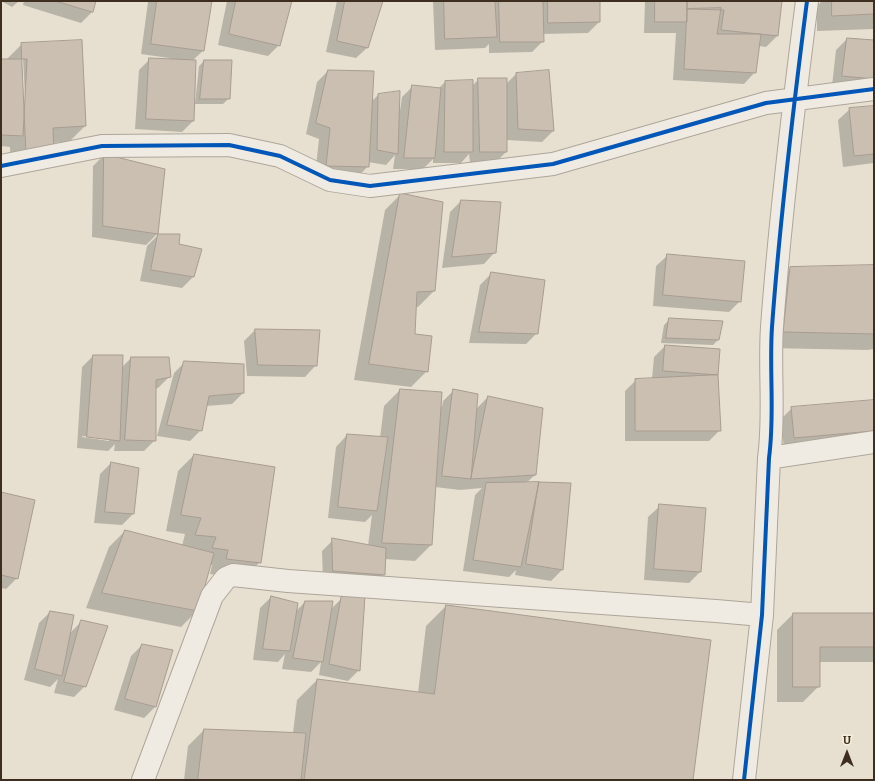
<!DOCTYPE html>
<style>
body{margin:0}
#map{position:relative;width:875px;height:781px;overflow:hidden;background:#e7e0d1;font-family:Bitter,serif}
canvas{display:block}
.frame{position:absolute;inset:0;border:2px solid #3d2e20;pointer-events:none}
.north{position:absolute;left:827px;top:733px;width:40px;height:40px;-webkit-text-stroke:3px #f7eed8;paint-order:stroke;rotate:0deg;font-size:11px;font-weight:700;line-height:16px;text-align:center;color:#3d2e20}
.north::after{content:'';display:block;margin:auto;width:14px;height:18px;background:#3d2e20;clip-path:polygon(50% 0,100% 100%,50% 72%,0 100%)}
</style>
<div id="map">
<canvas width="875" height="781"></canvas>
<div class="frame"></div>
<div class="north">U</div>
</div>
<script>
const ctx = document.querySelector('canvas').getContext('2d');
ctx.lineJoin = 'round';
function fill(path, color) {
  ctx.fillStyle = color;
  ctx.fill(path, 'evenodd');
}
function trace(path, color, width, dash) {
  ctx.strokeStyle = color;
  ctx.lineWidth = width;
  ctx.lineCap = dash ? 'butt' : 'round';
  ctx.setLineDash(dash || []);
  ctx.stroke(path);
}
fill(new Path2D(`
 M 1,1 L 19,1 L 12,7 Z
 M 24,1 L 95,1 L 92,12 L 81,23 L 23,5 Z
 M 145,1 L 211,1 L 204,50 L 193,60 L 193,121 L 182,132 L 135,129 L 139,70 L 150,59 L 169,60 L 169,58 L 141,54 L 148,2 Z
 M 227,1 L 291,1 L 279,45 L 268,56 L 218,45 Z
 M 337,1 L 382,1 L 368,47 L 356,58 L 326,52 Z
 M 433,1 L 494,1 L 494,3 L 496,1 L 599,1 L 599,22 L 588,33 L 543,34 L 543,41 L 532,52 L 489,53 L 489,44 L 485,48 L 435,50 Z
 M 645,1 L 781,1 L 777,36 L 766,47 L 759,46 L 755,72 L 744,84 L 673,80 L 676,33 L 644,33 Z
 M 822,1 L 874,1 L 874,29 L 817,31 L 817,6 Z
 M 847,39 L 874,41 L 874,79 L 832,86 L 836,50 Z
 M 22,44 L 85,126 L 69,142 L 52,143 L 11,169 L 10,147 L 1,146 L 1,60 L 6,60 ZM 21,58 L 23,58 L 26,116 L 24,116 Z
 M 204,61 L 229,98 L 223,104 L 195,104 L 199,66 Z
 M 328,71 L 371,102 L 378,95 L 400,111 L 402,97 L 413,86 L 438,89 L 445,82 L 472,86 L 479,79 L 506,84 L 516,74 L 553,131 L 542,142 L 506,140 L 506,152 L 495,163 L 470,163 L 469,154 L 461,163 L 433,163 L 433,159 L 423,169 L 393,169 L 395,155 L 386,165 L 368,162 L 368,166 L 357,178 L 315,176 L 319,139 L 306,134 L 317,82 Z
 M 874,107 L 874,163 L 843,167 L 838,120 L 850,109 Z
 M 104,155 L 157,234 L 146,245 L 92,237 L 93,166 Z
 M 401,194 L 434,291 L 418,307 L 415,307 L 414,334 L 427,371 L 411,387 L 354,380 L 385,210 Z
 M 461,201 L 495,252 L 484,264 L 442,268 L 450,212 Z
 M 158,235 L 193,277 L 182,288 L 140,281 L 147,246 Z
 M 668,255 L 740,301 L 729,312 L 653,306 L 656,266 Z
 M 874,266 L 874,349 L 867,350 L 767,348 L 775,284 L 791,268 Z
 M 491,274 L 537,333 L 526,344 L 469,343 L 480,285 Z
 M 670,319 L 718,340 L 713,345 L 661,343 L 664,325 Z
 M 255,330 L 316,365 L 305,377 L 247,376 L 244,341 Z
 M 665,346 L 719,350 L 717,375 L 720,430 L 709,441 L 625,441 L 625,391 L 636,380 L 652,379 L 654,357 Z
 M 93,356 L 121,368 L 131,358 L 169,377 L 158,388 L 155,389 L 155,440 L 144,451 L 114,451 L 115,444 L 108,451 L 77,448 L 82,367 ZM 82,436 L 109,439 L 109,441 L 82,437 Z
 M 185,362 L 243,393 L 232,404 L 206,406 L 201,430 L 190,441 L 157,436 L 174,373 Z
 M 400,390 L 442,407 L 443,401 L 454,390 L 476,409 L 488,397 L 535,475 L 525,484 L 570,484 L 562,570 L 551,581 L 515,575 L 516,570 L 509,577 L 463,571 L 475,495 L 482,488 L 460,490 L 435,487 L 431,545 L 415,561 L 385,559 L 384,575 L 373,586 L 323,582 L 322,551 L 333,540 L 368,546 L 372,515 L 365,522 L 328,518 L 336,447 L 347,435 L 380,438 L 384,406 Z
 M 874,401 L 874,435 L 784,449 L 781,419 L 792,408 Z
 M 194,455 L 260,562 L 244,578 L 210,574 L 212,565 L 210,565 L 197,611 L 181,627 L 86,608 L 109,547 L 125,531 L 182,546 L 185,534 L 166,531 L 178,471 Z
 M 111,463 L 133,514 L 122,525 L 94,523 L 100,474 Z
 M 1,493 L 17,578 L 6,589 L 1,588 Z
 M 660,506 L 705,509 L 700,572 L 689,583 L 644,580 L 648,517 Z
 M 271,597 L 296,611 L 305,602 L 331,609 L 342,598 L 359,670 L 348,681 L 319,675 L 321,662 L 311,672 L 282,669 L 285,654 L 278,662 L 253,660 L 260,608 Z
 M 446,606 L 692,780 L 184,780 L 188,746 L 204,730 L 293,733 L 297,700 L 317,680 L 418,693 L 426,626 Z
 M 50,612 L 70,633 L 82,621 L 85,686 L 74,697 L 54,693 L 58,679 L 50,687 L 24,680 L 39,623 Z
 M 793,614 L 874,614 L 874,662 L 819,662 L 819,686 L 803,702 L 777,702 L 777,630 Z
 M 142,645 L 155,707 L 144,718 L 114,710 L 131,656 Z`), '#0003');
const building = new Path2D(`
 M 56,1 L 96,1 L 93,12 Z
 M 157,1 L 212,1 L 204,51 L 151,44 Z
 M 236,1 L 292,1 L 280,46 L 229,34 Z
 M 345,1 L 383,1 L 368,48 L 337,41 Z
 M 444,1 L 495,1 L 497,37 L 445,39 Z
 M 499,1 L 543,1 L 544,42 L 500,42 Z
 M 548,1 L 600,1 L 600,22 L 548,23 Z
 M 655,1 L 687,1 L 687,22 L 655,22 Z
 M 688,1 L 782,1 L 778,36 L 721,30 L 724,10 L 687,9 Z
 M 832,1 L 874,1 L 874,14 L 832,16 Z
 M 721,8 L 717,34 L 761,34 L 756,73 L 684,69 L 687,9 Z
 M 847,38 L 874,40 L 874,79 L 842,76 Z
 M 82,40 L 86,126 L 53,128 L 54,152 L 26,154 L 21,43 Z
 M 149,58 L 196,60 L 194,121 L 146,119 Z
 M 1,59 L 27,59 L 23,136 L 1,135 Z
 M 204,60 L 232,60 L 230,99 L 200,99 Z
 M 328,70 L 374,71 L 369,167 L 326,166 L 330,128 L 316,123 Z
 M 549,70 L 554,131 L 518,129 L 516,73 Z
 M 478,78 L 507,78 L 507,152 L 480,152 Z
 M 473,80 L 473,152 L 444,152 L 445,81 Z
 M 412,85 L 441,88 L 435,158 L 404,158 Z
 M 400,91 L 398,154 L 377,150 L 378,94 Z
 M 874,106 L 874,154 L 854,156 L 849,108 Z
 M 104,154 L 165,169 L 158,234 L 103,226 Z
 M 400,193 L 443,202 L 435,291 L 417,292 L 415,334 L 432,336 L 428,372 L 369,364 Z
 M 461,200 L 501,202 L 496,253 L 452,257 Z
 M 158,234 L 180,234 L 179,244 L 202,249 L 194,277 L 151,270 Z
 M 667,254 L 745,261 L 741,302 L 663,295 Z
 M 874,265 L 874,334 L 783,332 L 790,267 Z
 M 491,272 L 545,280 L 538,334 L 479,332 Z
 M 669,318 L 723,321 L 719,340 L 666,338 Z
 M 255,329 L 320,330 L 317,366 L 258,365 Z
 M 665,345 L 720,349 L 718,375 L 663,371 Z
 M 93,355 L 123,355 L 120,441 L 87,437 Z
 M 131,357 L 169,357 L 171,377 L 156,380 L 156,441 L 125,440 Z
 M 184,361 L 244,364 L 244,393 L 209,396 L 202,431 L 167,425 Z
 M 718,375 L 721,431 L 635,431 L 635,379 Z
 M 400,389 L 442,392 L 432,545 L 382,543 Z
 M 453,389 L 478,394 L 471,479 L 442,476 Z
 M 488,396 L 543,408 L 536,475 L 471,479 Z
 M 874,400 L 874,431 L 794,438 L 791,407 Z
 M 347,434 L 388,437 L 377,511 L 338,507 Z
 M 194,454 L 275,467 L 261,563 L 226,559 L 228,550 L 212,548 L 216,537 L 195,535 L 201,518 L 181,515 Z
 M 111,462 L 139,468 L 134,514 L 105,512 Z
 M 539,482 L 571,483 L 563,570 L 526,564 Z
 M 539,482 L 521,567 L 473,560 L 486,483 Z
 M 1,492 L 35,500 L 18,579 L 1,575 Z
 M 659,504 L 706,508 L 701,572 L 654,569 Z
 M 125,530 L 214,553 L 198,611 L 102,593 Z
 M 332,538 L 386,548 L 385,575 L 333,571 Z
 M 271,596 L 298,603 L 290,651 L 263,649 Z
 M 365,596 L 360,671 L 329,664 L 341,597 Z
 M 305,601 L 333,601 L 323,662 L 293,658 Z
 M 446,605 L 711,640 L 693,780 L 304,780 L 317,679 L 434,694 Z
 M 50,611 L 74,615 L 62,676 L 35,669 Z
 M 793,613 L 874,613 L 874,647 L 820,647 L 820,687 L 793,687 Z
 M 81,620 L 108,626 L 86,687 L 64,682 Z
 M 142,644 L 173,650 L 156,707 L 125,699 Z
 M 204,729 L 306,733 L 301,780 L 198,780 Z`);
fill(building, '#cbbfb2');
trace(building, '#a89c90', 1);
const minor = new Path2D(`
 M 1,166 L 102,146 L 229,145 L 280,156 L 330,180 L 370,186 L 553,164 L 766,103 L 874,89
 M 769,458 L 874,442
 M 143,780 L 212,596 L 226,578 L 233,575 L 288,581 L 716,611 L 762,615
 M 744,780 L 762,615 L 769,458 C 775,414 769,371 772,327 C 780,218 793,110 807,1`);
trace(minor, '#ada599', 24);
trace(minor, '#efebe3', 22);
trace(new Path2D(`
 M 1,166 L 102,146 L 229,145 L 280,156 L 330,180 L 370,186 L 553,164 L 766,103 L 874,89
 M 744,780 L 762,615 L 769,458 C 775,414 769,371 772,327 C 780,218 793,110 807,1`), '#0057b8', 4);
</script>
